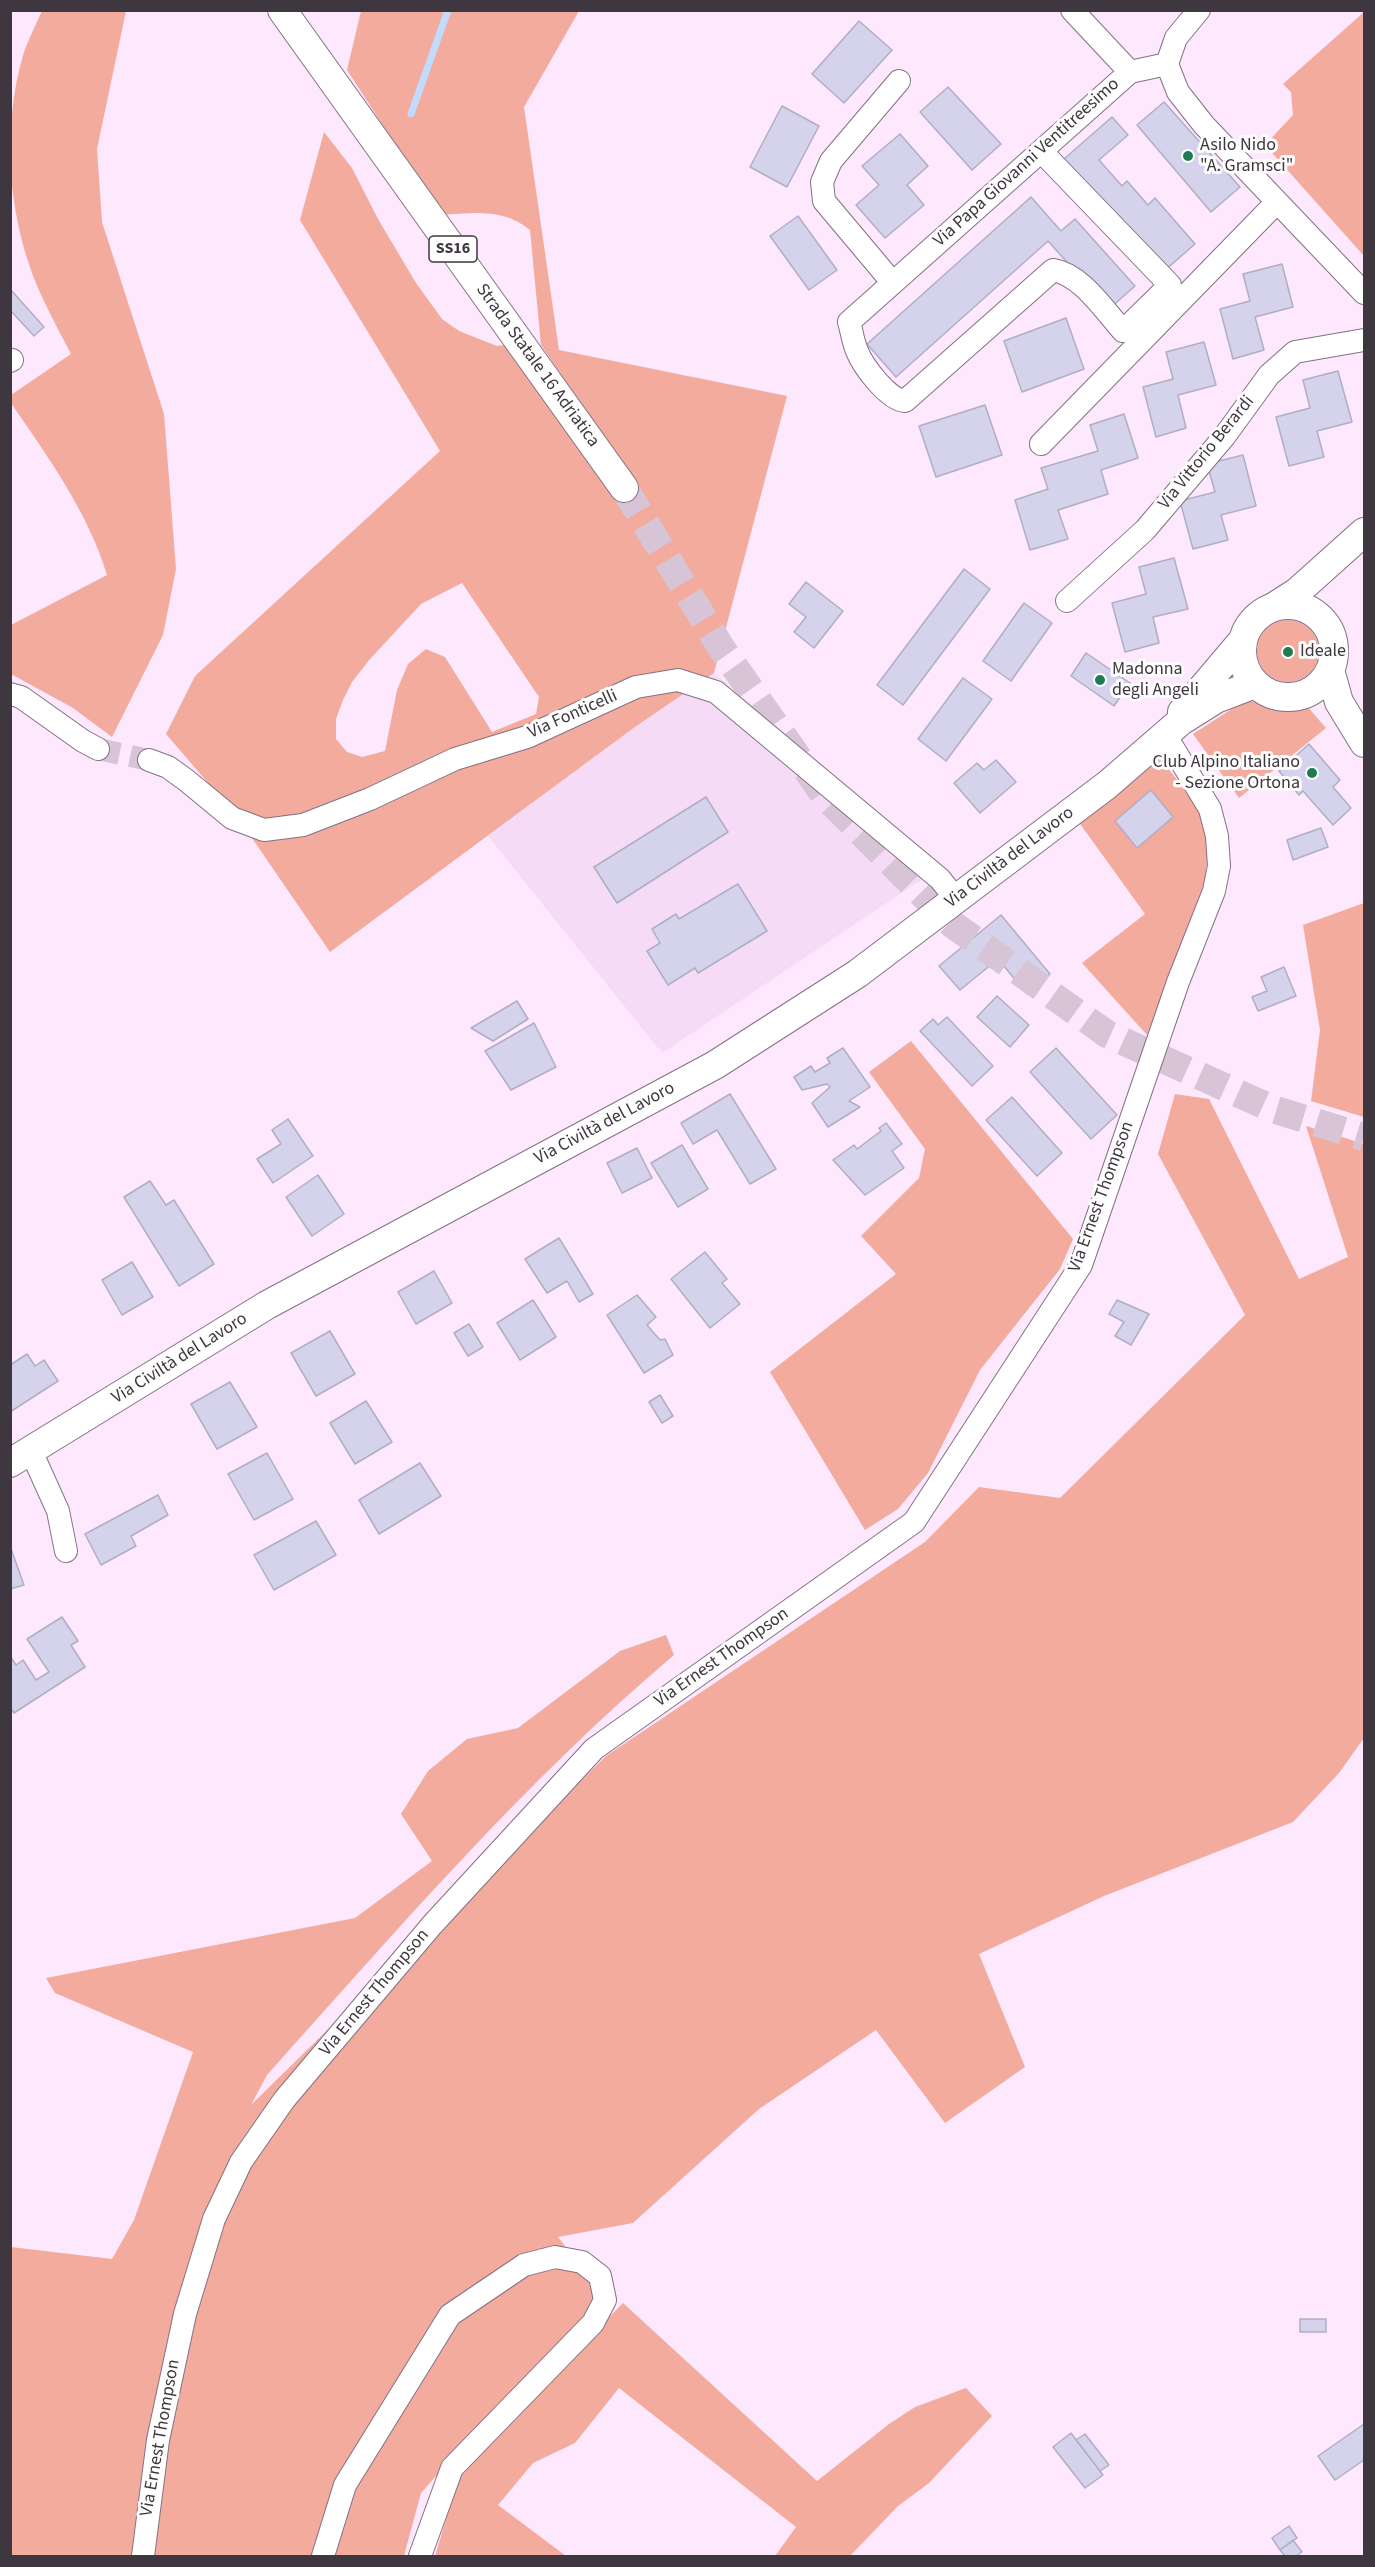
<!DOCTYPE html>
<meta charset="utf-8">
<style>
body{margin:0}
#map{position:relative;width:1375px;height:2567px;overflow:hidden;background:#fde8fd;font-family:"Source Sans 3",sans-serif}
canvas{display:block}
.frame{position:absolute;inset:0;border:12px solid #3f373f;pointer-events:none}
</style>
<div id="map">
<canvas width="1375" height="2567"></canvas>
<div class="frame"></div>
</div>
<script>
const ctx = document.querySelector('canvas').getContext('2d');
ctx.lineJoin = 'round';
function fill(path, color) {
  ctx.fillStyle = color;
  ctx.fill(path, 'evenodd');
}
function trace(path, color, width, dash) {
  ctx.strokeStyle = color;
  ctx.lineWidth = width;
  ctx.lineCap = dash ? 'butt' : 'round';
  ctx.setLineDash(dash || []);
  ctx.stroke(path);
}
function label(font, color, halo, rows, align = 'center') {
  ctx.font = font + ' "Source Sans 3",sans-serif';
  ctx.lineWidth = 6;
  ctx.setLineDash([]);
  ctx.textBaseline = 'middle';
  ctx.strokeStyle = halo;
  ctx.fillStyle = color;
  for (const [text, x, y, turn = 0] of rows) {
    ctx.save();
    ctx.translate(x, y);
    ctx.rotate((+turn || 0) * Math.PI / 180);
    ctx.textAlign = isNaN(turn) ? turn : align;
    if (halo) ctx.strokeText(text, 0, 0);
    ctx.fillText(text, 0, 0);
    ctx.restore();
  }
}
fill(new Path2D(`
 M 714,673 L 942,866 L 662,1053 L 488,836 L 635,727 Z`), '#f5dbf6');
fill(new Path2D(`
 M 42,11 L 126,11 L 97,149 L 102,222 L 164,414 L 176,569 L 163,635 L 112,737 L 73,708 L 11,674 L 11,625 L 107,575 C 88,512 48,457 11,403 L 11,395 L 71,354 C 62,336 52,319 44,301 C 8,227 0,131 24,52 C 29,38 36,24 42,11 Z
 M 361,11 L 579,11 L 524,107 L 559,350 L 787,396 L 714,673 L 635,727 L 330,952 L 239,819 L 166,734 L 195,676 L 440,451 L 300,220 L 324,132 L 352,168 L 378,219 L 416,283 L 442,319 L 459,331 L 497,346 L 505,345 L 634,481 L 541,345 L 530,230 C 503,208 474,213 441,215 L 347,70 ZM 462,583 L 539,697 L 536,714 L 492,732 L 445,657 L 426,649 L 408,664 L 397,690 L 385,751 L 362,757 L 347,752 L 336,739 L 336,719 L 343,700 L 352,682 L 370,659 L 421,604 Z
 M 1364,12 L 1364,256 L 1265,145 L 1293,115 L 1291,92 L 1283,84 Z
 M1257 651a31 31 0 1 1 62 0a31 31 0 1 1-62 0Z
 M 1244,701 L 1306,705 L 1326,728 L 1239,798 L 1193,734 Z
 M 1161,759 C 1196,805 1214,820 1205,881 L 1147,1035 L 1082,963 L 1145,914 L 1078,821 Z
 M 1364,903 L 1364,1117 L 1311,1101 L 1320,1030 L 1303,925 Z
 M 911,1041 L 1073,1239 L 1060,1269 L 980,1370 L 928,1473 L 898,1509 L 865,1530 L 770,1372 L 896,1274 L 861,1236 L 919,1178 L 925,1149 L 869,1072 Z
 M 1175,1094 L 1209,1099 L 1299,1279 L 1348,1257 L 1306,1126 L 1364,1144 L 1364,1738 L 1339,1773 L 1293,1822 L 1104,1896 L 979,1954 L 1025,2067 L 945,2123 L 876,2030 L 759,2109 L 633,2223 L 558,2237 L 594,2283 L 593,2308 L 497,2407 L 421,2493 L 404,2556 L 11,2556 L 11,2247 L 112,2259 L 134,2220 L 193,2052 L 55,1993 L 46,1978 L 355,1918 L 432,1861 L 401,1814 L 428,1771 L 467,1739 L 518,1728 L 620,1651 L 666,1635 L 674,1655 C 525,1781 397,1930 267,2075 L 251,2105 L 606,1756 L 925,1542 L 979,1487 L 1060,1498 L 1245,1315 L 1158,1154 Z
 M 623,2303 L 817,2481 L 889,2424 L 915,2407 L 966,2388 L 992,2416 L 929,2483 L 898,2506 L 850,2556 L 775,2556 L 796,2527 L 619,2388 L 575,2443 L 533,2463 L 498,2505 L 566,2556 L 435,2556 L 462,2466 Z`), '#f2ab9d');
trace(new Path2D(`
 M 411,114 L 448,10`), '#c2dafd', 7);
const building = new Path2D(`
 M 859,21 L 892,50 L 844,103 L 812,74 Z
 M 948,87 L 1001,144 L 972,170 L 920,112 Z
 M 1164,102 L 1240,187 L 1211,212 L 1137,125 Z
 M 782,106 L 819,126 L 787,187 L 750,167 Z
 M 1112,117 L 1128,135 L 1099,160 L 1122,186 L 1127,181 L 1148,205 L 1155,198 L 1195,244 L 1163,272 L 1064,159 Z
 M 900,134 L 928,166 L 907,185 L 924,205 L 885,238 L 856,205 L 879,185 L 862,166 Z
 M 1031,197 L 1061,231 L 1075,219 L 1135,286 L 1109,309 L 1048,241 L 896,377 L 867,344 Z
 M 798,216 L 837,270 L 809,290 L 770,236 Z
 M 1282,264 L 1293,307 L 1255,317 L 1264,350 L 1233,359 L 1220,309 L 1250,301 L 1243,274 Z
 M 10,289 L 44,327 L 34,336 L 10,310 Z
 M 1066,318 L 1084,369 L 1022,392 L 1004,341 Z
 M 1204,342 L 1216,385 L 1178,395 L 1186,428 L 1156,437 L 1143,387 L 1173,379 L 1166,352 Z
 M 1338,371 L 1352,422 L 1317,431 L 1324,457 L 1289,466 L 1276,417 L 1310,408 L 1303,380 Z
 M 985,405 L 1002,455 L 936,477 L 919,426 Z
 M 1124,414 L 1138,458 L 1101,470 L 1108,494 L 1058,510 L 1068,539 L 1030,550 L 1015,500 L 1048,489 L 1041,468 L 1098,451 L 1090,425 Z
 M 1243,455 L 1256,506 L 1221,515 L 1228,540 L 1193,549 L 1180,501 L 1215,492 L 1207,464 Z
 M 1174,558 L 1188,609 L 1153,617 L 1159,643 L 1125,652 L 1112,603 L 1146,594 L 1139,567 Z
 M 964,569 L 990,589 L 903,705 L 877,685 Z
 M 806,582 L 843,611 L 814,648 L 794,632 L 806,617 L 789,604 Z
 M 1024,603 L 1052,623 L 1011,681 L 983,661 Z
 M 1086,653 L 1130,683 L 1114,706 L 1071,676 Z
 M 963,678 L 992,699 L 946,761 L 918,739 Z
 M 1309,744 L 1340,780 L 1333,787 L 1351,808 L 1333,825 L 1303,791 L 1299,795 L 1279,771 Z
 M 996,760 L 1016,782 L 980,813 L 954,783 L 977,763 L 984,770 Z
 M 1151,790 L 1173,817 L 1137,848 L 1115,821 Z
 M 706,797 L 728,832 L 617,903 L 594,867 Z
 M 1321,828 L 1328,847 L 1293,860 L 1287,840 Z
 M 738,884 L 767,931 L 698,973 L 695,968 L 668,985 L 647,951 L 660,943 L 652,929 L 676,914 L 679,919 Z
 M 1001,915 L 1050,974 L 1027,994 L 998,959 L 960,990 L 939,966 Z
 M 1284,967 L 1296,996 L 1258,1011 L 1252,997 L 1267,991 L 1261,977 Z
 M 997,996 L 1029,1025 L 1010,1047 L 977,1017 Z
 M 517,1001 L 528,1019 L 493,1041 L 471,1028 Z
 M 947,1017 L 993,1066 L 972,1086 L 920,1031 L 933,1019 L 938,1025 Z
 M 534,1023 L 556,1067 L 511,1090 L 485,1051 Z
 M 843,1048 L 870,1087 L 849,1101 L 860,1107 L 828,1127 L 812,1103 L 830,1087 L 827,1084 L 802,1090 L 794,1077 L 811,1066 L 815,1072 L 830,1063 L 827,1058 Z
 M 1056,1048 L 1117,1115 L 1091,1139 L 1030,1072 Z
 M 730,1094 L 776,1169 L 750,1184 L 717,1130 L 693,1144 L 681,1123 Z
 M 1012,1097 L 1062,1153 L 1037,1176 L 986,1120 Z
 M 288,1119 L 313,1156 L 273,1183 L 257,1159 L 281,1144 L 272,1130 Z
 M 886,1123 L 902,1144 L 892,1151 L 904,1168 L 865,1195 L 833,1160 L 854,1145 L 857,1149 L 881,1131 L 879,1128 Z
 M 682,1145 L 708,1189 L 678,1207 L 651,1163 Z
 M 637,1148 L 652,1178 L 622,1193 L 607,1163 Z
 M 318,1175 L 344,1214 L 312,1236 L 286,1197 Z
 M 150,1181 L 166,1205 L 174,1200 L 214,1264 L 179,1286 L 124,1197 Z
 M 559,1238 L 593,1294 L 579,1302 L 567,1281 L 547,1293 L 525,1259 Z
 M 705,1252 L 727,1279 L 722,1283 L 740,1304 L 710,1328 L 671,1279 Z
 M 132,1262 L 153,1297 L 122,1315 L 102,1280 Z
 M 434,1271 L 452,1303 L 416,1324 L 398,1292 Z
 M 637,1295 L 656,1317 L 647,1325 L 660,1340 L 665,1339 L 673,1355 L 644,1373 L 607,1315 Z
 M 533,1300 L 556,1337 L 520,1360 L 497,1323 Z
 M 1117,1300 L 1149,1314 L 1131,1345 L 1115,1336 L 1124,1322 L 1109,1314 Z
 M 469,1324 L 483,1347 L 468,1356 L 454,1333 Z
 M 330,1331 L 355,1374 L 316,1396 L 291,1353 Z
 M 27,1354 L 35,1366 L 44,1360 L 58,1381 L 10,1412 L 10,1365 Z
 M 230,1382 L 257,1427 L 217,1449 L 191,1404 Z
 M 660,1395 L 673,1416 L 662,1423 L 649,1402 Z
 M 366,1401 L 392,1442 L 355,1464 L 330,1423 Z
 M 267,1453 L 293,1499 L 254,1520 L 228,1474 Z
 M 420,1463 L 441,1496 L 379,1534 L 359,1500 Z
 M 158,1495 L 168,1515 L 131,1536 L 136,1546 L 101,1565 L 85,1534 Z
 M 316,1521 L 336,1555 L 274,1590 L 254,1555 Z
 M 10,1546 L 24,1585 L 10,1589 Z
 M 62,1617 L 78,1641 L 71,1645 L 85,1667 L 14,1713 L 10,1707 L 10,1656 L 16,1665 L 23,1660 L 36,1680 L 49,1672 L 27,1639 Z
 M 1300,2319 L 1326,2319 L 1326,2332 L 1300,2332 Z
 M 1364,2424 L 1364,2460 L 1335,2480 L 1318,2456 Z
 M 1071,2433 L 1103,2475 L 1085,2488 L 1053,2447 Z
 M 1085,2434 L 1109,2465 L 1100,2471 L 1076,2440 Z
 M 1289,2526 L 1297,2538 L 1280,2550 L 1272,2538 Z
 M 1293,2540 L 1302,2552 L 1296,2556 L 1285,2556 L 1280,2550 Z`);
fill(building, '#d5d2ec');
trace(building, '#b0adc6', 1.5);
trace(new Path2D(`
 M 98,749 L 149,760`), '#d7c5d7', 22, [22, 11]);
trace(new Path2D(`
 M 624,488 L 722,649 L 825,796 L 952,924 L 1107,1034 L 1273,1109 L 1364,1137`), '#d7c5d7', 28, [28, 14]);
const minor = new Path2D(`
 M 1072,10 L 1130,72
 M 1167,64 L 1178,92 L 1204,125 L 1364,293
 M 1167,64 L 1176,38 L 1199,10
 M 1042,152 L 1170,285 L 1123,331 C 1105,311 1081,274 1053,270 L 905,401 C 888,400 863,366 857,351 C 853,342 852,332 849,322 L 1130,72 L 1167,64
 M 892,282 L 824,201 L 822,182 L 831,161 L 899,81
 M 10,361 L 12,360
 M 1041,444 L 1277,202
 M 1067,601 L 1145,530 L 1224,437 L 1269,375 L 1295,352 L 1364,340
 M 10,694 L 21,697 L 83,741 L 98,749
 M 149,760 L 168,767 L 186,780 L 232,818 L 264,830 L 303,825 L 370,799 L 455,759 L 527,737 L 636,687 L 678,680 L 716,692 L 940,879 L 956,899
 M 31,1451 L 58,1511 L 66,1551
 M 143,2556 L 158,2440 L 185,2314 L 214,2219 L 241,2162 L 284,2100 L 432,1925 L 594,1749 L 914,1522 L 1081,1265 L 1178,982 L 1214,891 L 1219,866 L 1217,836 L 1210,809 L 1164,733
 M 323,2556 L 345,2485 L 450,2315 L 524,2265 L 555,2257 L 582,2262 L 600,2276 L 605,2300 L 593,2323 L 452,2468 L 420,2556`);
const major = new Path2D(`
 M 282,10 L 624,488
 M1242 651a46 46 0 1 1 92 0a46 46 0 1 1-92 0Z
 M 1272,608 L 1297,592 L 1364,532
 M 1330,670 L 1339,702 L 1364,743
 M 1182,712 L 1243,640
 M 10,1463 L 267,1305 L 715,1065 L 857,974 L 1107,785 L 1181,721 L 1216,699 L 1255,684`);
trace(minor, '#837184', 24);
trace(major, '#837184', 30);
trace(minor, '#fff', 22);
trace(major, '#fff', 28);
for (const [x, y, r, color] of [
 [1188,156,6,"#1f7c52"],
 [1288,652,6,"#1f7c52"],
 [1100,680,6,"#1f7c52"],
 [1312,773,6,"#1f7c52"]
]) {
  const dot = new Path2D();
  dot.arc(x, y, r, 0, 2 * Math.PI);
  ctx.fillStyle = color;
  ctx.fill(dot);
  trace(dot, '#fdfdfd', 2);
}
for (const [x, y, w] of [
 [453,249,48]
]) {
  const box = new Path2D();
  box.roundRect(x - w / 2, y - 13, w, 26, 4.5);
  ctx.fillStyle = '#fdfdfd';
  ctx.fill(box);
  trace(box, '#3f373f', 1.5);
}
label('bold 16px', '#3f373f', null, [
 ["SS16",453,249]
]);
label('18px', '#3f373f', '#fdfdfd', [
 ["Asilo Nido",1200,146],
 ["\"A. Gramsci\"",1200,167],
 ["Ideale",1300,652],
 ["Madonna",1112,670],
 ["degli Angeli",1112,691],
 ["Club Alpino Italiano",1300,763,"right"],
 ["- Sezione Ortona",1300,784,"right"]
], 'left');
label('18px', '#3f373f', '#fdfdfd', [
 ["Via Papa Giovanni Ventitreesimo",1027,163,-42],
 ["Strada Statale 16 Adriatica",537,366,54],
 ["Via Vittorio Berardi",1207,453,-51],
 ["Via Fonticelli",573,715,-24],
 ["Via Civiltà del Lavoro",1010,858,-37],
 ["Via Civiltà del Lavoro",605,1124,-28],
 ["Via Ernest Thompson",1102,1197,-70],
 ["Via Civiltà del Lavoro",180,1359,-32],
 ["Via Ernest Thompson",722,1658,-35],
 ["Via Ernest Thompson",375,1993,-50],
 ["Via Ernest Thompson",161,2438,-80]
]);
</script>
